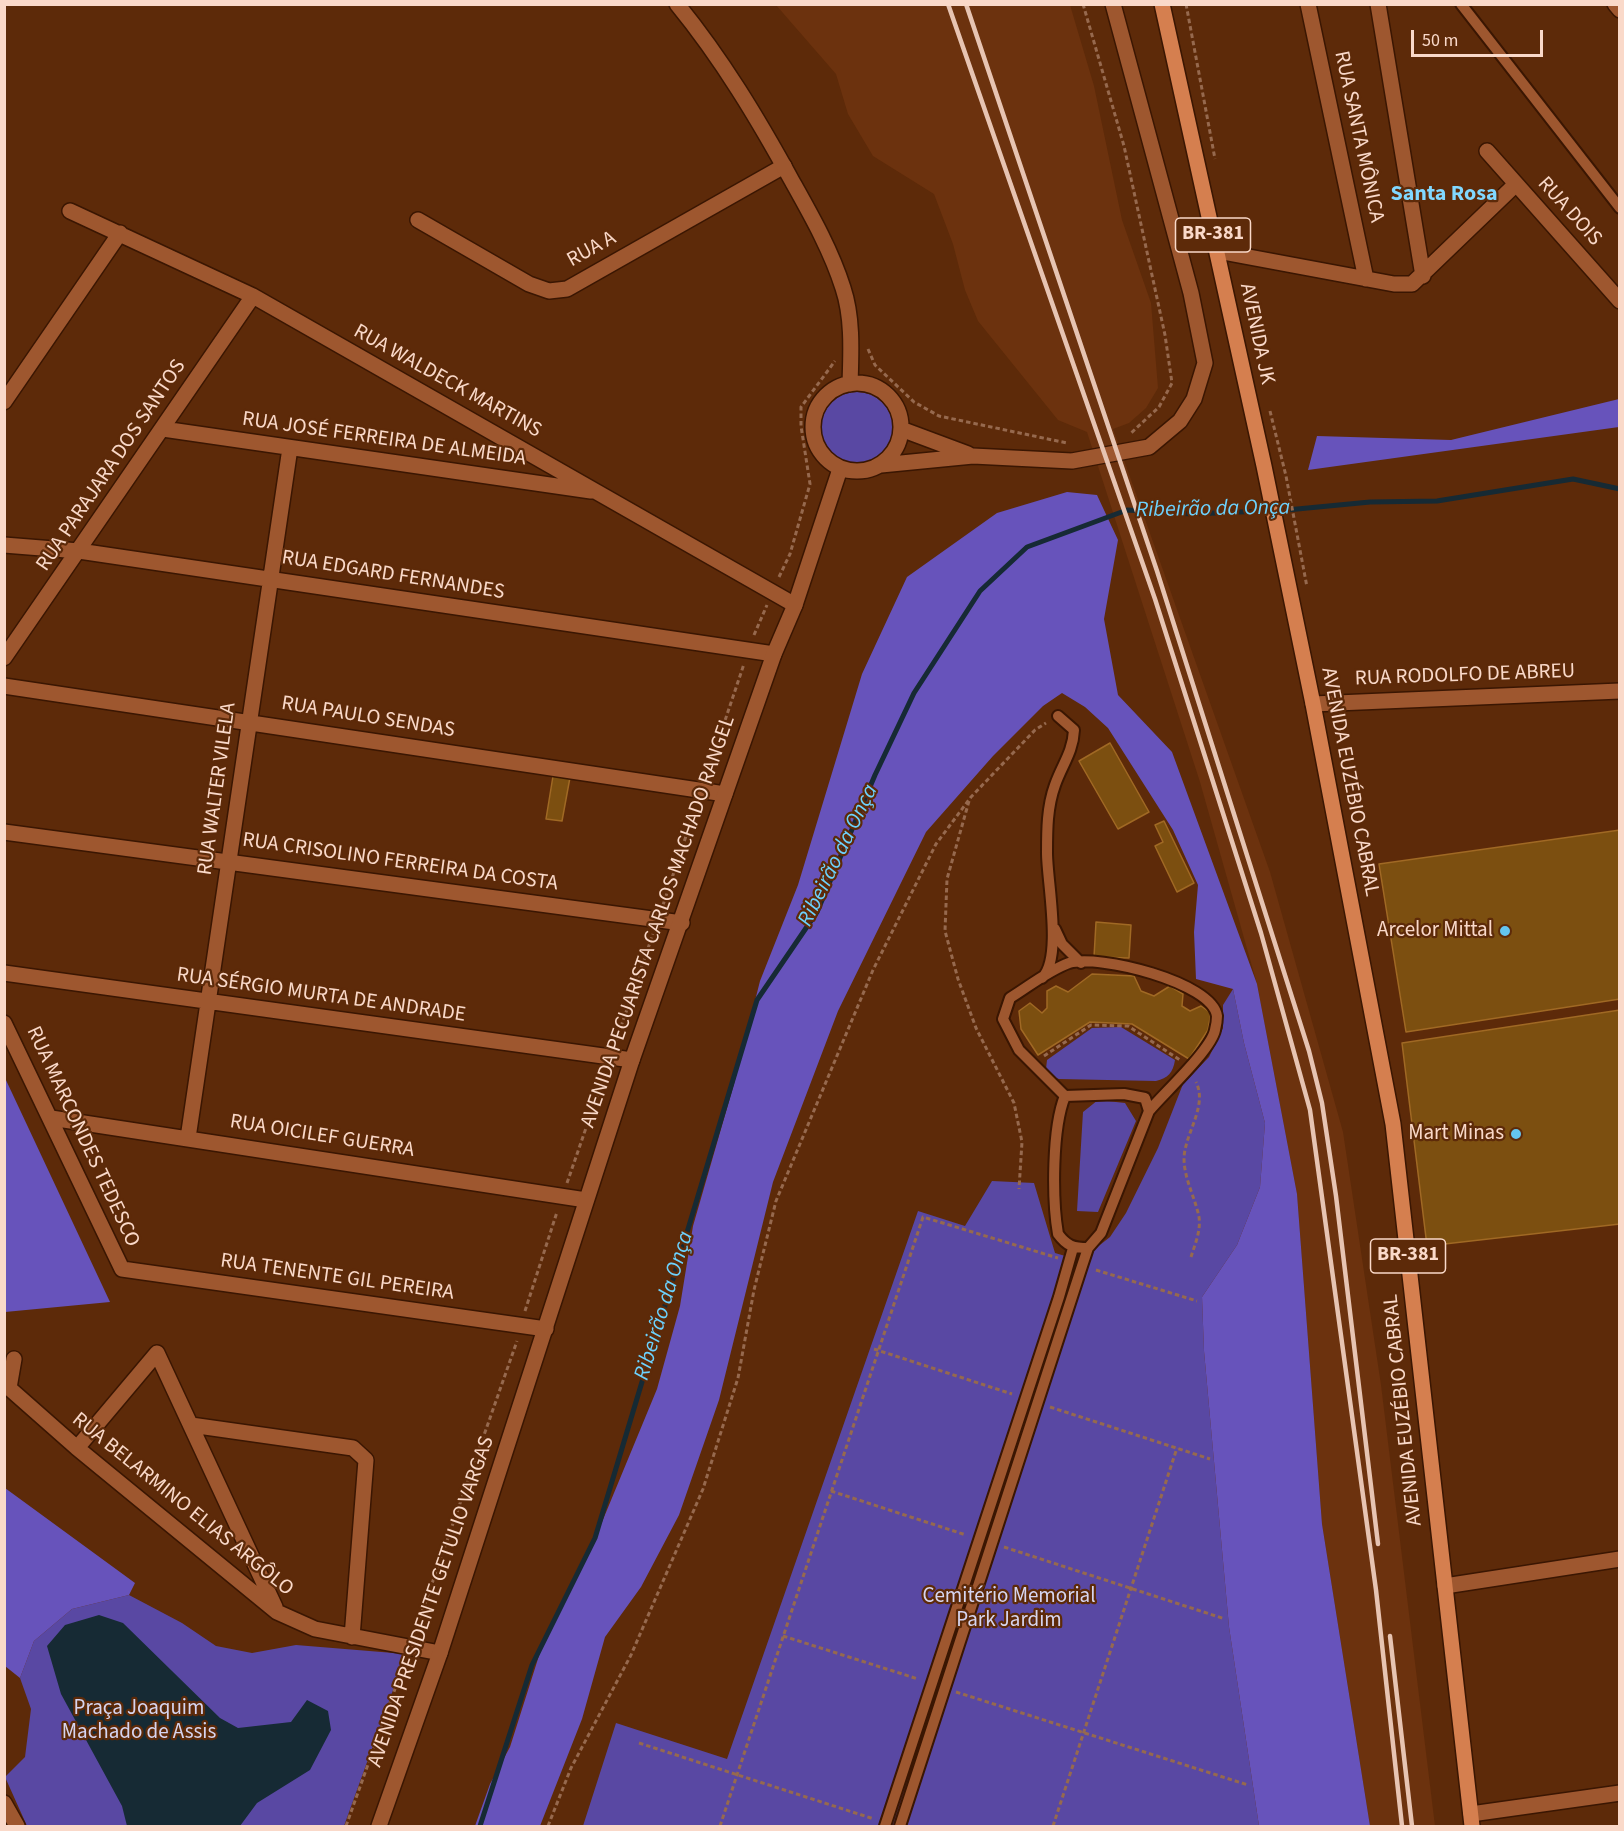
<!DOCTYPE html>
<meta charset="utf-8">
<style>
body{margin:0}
#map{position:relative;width:1624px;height:1831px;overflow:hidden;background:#5d2a09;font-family:"Source Sans 3",sans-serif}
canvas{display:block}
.frame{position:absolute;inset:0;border:6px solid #fad9c9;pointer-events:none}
.scale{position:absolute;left:1411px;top:30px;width:132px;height:27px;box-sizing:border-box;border:3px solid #fad9c9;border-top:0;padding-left:8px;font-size:18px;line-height:21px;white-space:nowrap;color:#fad9c9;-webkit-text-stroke:4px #5d2a09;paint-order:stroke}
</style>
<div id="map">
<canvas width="1624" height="1831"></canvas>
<div class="frame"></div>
<div class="scale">50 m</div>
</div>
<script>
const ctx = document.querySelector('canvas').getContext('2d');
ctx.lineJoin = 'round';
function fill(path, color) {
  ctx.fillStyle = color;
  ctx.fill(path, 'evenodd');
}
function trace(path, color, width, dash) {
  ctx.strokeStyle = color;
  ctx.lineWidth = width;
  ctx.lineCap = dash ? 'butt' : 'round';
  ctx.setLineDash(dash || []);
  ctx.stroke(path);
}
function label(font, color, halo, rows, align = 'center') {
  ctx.font = font + ' "Source Sans 3",sans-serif';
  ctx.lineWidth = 4.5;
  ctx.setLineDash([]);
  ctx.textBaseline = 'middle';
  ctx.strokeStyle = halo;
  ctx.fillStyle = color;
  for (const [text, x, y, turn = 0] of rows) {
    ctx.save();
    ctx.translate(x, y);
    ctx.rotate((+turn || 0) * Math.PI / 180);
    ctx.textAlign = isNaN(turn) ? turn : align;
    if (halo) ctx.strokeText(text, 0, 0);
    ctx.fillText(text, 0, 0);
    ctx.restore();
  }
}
fill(new Path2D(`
 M 776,5 L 1070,5 L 1094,86 L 1122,220 L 1151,303 L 1158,388 L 1146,408 L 1129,423 L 1113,429 L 1270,872 L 1343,1132 L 1381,1385 L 1435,1826 L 1370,1826 L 1322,1524 L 1297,1194 L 1257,984 L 1200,782 L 1087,432 L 1058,420 L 978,321 L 965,290 L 953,244 L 934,194 L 873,156 L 848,114 L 836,74 Z`), '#6c320e');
fill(new Path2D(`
 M821 428a36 36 0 1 1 72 0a36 36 0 1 1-72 0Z
 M 1233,989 L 1244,1043 L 1265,1123 L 1260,1187 L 1237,1245 L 1202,1297 L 1204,1351 L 1229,1627 L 1259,1826 L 583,1826 L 616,1723 L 727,1759 L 918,1211 L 965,1226 L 992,1181 L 1034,1183 L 1055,1253 L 1086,1262 L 1091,1252 L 1110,1237 L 1126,1213 L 1158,1148 L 1183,1084 L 1209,1057 L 1223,1028 L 1223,1005 Z
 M 1121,1027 L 1175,1060 C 1173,1073 1168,1078 1156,1081 L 1059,1079 L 1050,1076 L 1046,1069 L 1047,1060 L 1092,1028 Z
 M 1098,1100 L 1125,1103 L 1136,1121 L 1098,1212 L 1077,1211 L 1083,1112 Z
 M 129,1595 L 182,1623 L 216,1646 L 252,1653 L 296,1645 L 406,1654 L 344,1826 L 27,1826 L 5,1777 L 25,1757 L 31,1709 L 20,1678 L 34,1641 L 72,1609 Z`), '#5948a3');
fill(new Path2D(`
 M 1619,399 L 1619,427 L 1308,470 L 1317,436 L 1451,440 Z
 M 1067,492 L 1097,495 L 1118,540 L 1104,619 L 1118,695 L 1172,752 L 1257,984 L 1297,1194 L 1322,1524 L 1370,1826 L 1259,1826 L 1229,1627 L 1204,1351 L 1202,1297 L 1237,1245 L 1260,1187 L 1265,1123 L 1244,1043 L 1233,989 L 1196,979 L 1194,932 L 1198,885 L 1173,830 L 1108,728 L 1085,707 L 1062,693 L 1043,706 L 993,756 L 926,832 L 838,1011 L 773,1182 L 719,1400 L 679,1515 L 641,1587 L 605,1637 L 582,1719 L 540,1826 L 475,1826 L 490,1784 L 510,1747 L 543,1643 L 602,1522 L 657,1389 L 680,1306 L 693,1226 L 734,1084 L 760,981 L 798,885 L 862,674 L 907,577 L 997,513 Z
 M 5,1078 L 110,1302 L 5,1312 Z
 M 5,1488 L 135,1583 L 129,1595 L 72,1609 L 34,1641 L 20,1678 L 5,1666 Z`), '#6753bb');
fill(new Path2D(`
 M 99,1615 L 123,1623 L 220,1718 L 238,1728 L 291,1722 L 307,1700 L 328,1711 L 331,1730 L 310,1770 L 257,1803 L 240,1826 L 127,1826 L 122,1806 L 61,1694 L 47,1646 L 65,1625 Z`), '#162a34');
trace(new Path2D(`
 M 480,1826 L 532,1665 L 595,1538 L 757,1000 L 817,912 L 875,775 L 914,693 L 980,591 L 1027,547 L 1127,510 L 1192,514 L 1287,510 L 1370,502 L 1437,501 L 1573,479 L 1620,489`), '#162a34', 5);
const building = new Path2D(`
 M 1110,743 L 1149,812 L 1118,829 L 1079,761 Z
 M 554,770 L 571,772 L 562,821 L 546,819 Z
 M 1164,821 L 1194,883 L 1177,892 L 1155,846 L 1163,842 L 1155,825 Z
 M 1620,830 L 1620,999 L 1406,1032 L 1379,864 Z
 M 1096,922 L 1131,925 L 1129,958 L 1094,957 Z
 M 1092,974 L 1134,976 L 1141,991 L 1154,996 L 1170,986 L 1183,994 L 1182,1006 L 1190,1011 L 1201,1006 L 1211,1013 L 1208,1030 L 1189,1059 L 1132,1024 L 1090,1022 L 1038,1055 L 1021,1029 L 1019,1011 L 1030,1003 L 1042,1013 L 1047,1008 L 1047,991 L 1056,986 L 1068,992 Z
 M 1620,1010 L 1620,1224 L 1427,1246 L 1402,1043 Z`);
fill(building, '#7c4f10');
trace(building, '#a06924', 1.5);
const service = new Path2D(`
 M 1461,4 L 1620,208
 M 1055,929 L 1062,944 L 1081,963
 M 1042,978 C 1063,958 1047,882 1047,853 C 1047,830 1047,807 1055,785 C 1062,765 1073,752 1074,730 L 1058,716
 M 1065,1096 L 1019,1050 L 1003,1019 L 1010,998 C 1028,987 1049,970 1069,963 C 1098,954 1212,982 1217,1016 C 1217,1020 1216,1026 1215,1030 C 1211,1050 1164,1093 1149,1111
 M 885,1826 L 1059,1297 L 1073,1248
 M 900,1826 L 1082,1266 L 1088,1248 L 1101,1233 L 1149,1111 L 1145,1098 L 1124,1094 L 1065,1096 C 1052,1128 1052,1199 1058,1234 C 1067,1246 1073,1248 1088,1248`);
const minor = new Path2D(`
 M 1308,4 L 1366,279
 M 1378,4 L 1423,276
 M 1615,4 L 1620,10
 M 1487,151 L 1620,301
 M 70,211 L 253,296 L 795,605
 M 418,220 L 529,284 L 549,291 L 567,289 L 784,166
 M 1217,251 L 1394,284 L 1412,284 L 1516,184
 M 4,402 L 120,233
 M 163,429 L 591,491
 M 4,545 L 79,551 L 774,654
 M 4,658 L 253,296
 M 4,686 L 725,794
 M 1313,704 L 1620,691
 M 4,832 L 682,923
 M 4,973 L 632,1060
 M 4,1023 L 122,1269 L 546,1329
 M 51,1118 L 586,1200
 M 188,1138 L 290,448
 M 14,1359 L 9,1388 L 77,1448 L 277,1612 L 315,1629 L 440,1653
 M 191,1425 L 353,1448 L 366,1460 L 352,1637
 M 77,1448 L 157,1353 L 275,1607
 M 4,1803 L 17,1826
 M 1471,1814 L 1620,1793`);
const tertiary = new Path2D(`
 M 677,4 C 722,59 758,119 792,181 C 811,215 831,250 843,288 C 853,318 851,353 850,384
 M813 427a44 44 0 1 1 88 0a44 44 0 1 1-88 0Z
 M 901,429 L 968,454
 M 881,465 L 973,456 L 1072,461 L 1149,447 L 1180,421 L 1194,399 L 1205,363 L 1191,293 L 1113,4
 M 1445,1586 L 1620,1559
 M 379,1826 L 440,1653 L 632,1060 L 774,654 L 795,605 L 840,469`);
const primary = new Path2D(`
 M 1162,4 L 1264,466 L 1313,704 L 1393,1124 L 1472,1826`);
trace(service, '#3a1602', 14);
trace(minor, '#3a1602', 18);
trace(tertiary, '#3a1602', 18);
trace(primary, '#3a1602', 18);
trace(new Path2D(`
 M 1083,4 L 1124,146 L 1165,335 L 1172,383 L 1159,407 L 1130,434
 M 1186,4 L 1215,159
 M 868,349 L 875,365 L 914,402 L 939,416 L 1067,443
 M 1270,411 L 1286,476 L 1307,587
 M 779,577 L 790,554 L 810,484 L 801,426 L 801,407 L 835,361
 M 754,635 L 767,605
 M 706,777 L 744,664
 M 969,801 L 947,879 L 945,931 L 958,979 L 976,1028 L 1014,1103 L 1022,1142 L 1019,1189
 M 663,905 L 696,806
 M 616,1041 L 653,934
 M 1044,1056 L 1091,1025 L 1128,1026 L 1180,1060
 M 567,1183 L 605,1073
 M 1191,1257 C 1195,1244 1201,1231 1199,1217 C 1195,1197 1184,1179 1184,1158 C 1185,1133 1208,1106 1196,1082
 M 1096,1270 L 1197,1301
 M 525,1311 L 557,1212
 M 874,1349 L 1012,1394
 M 1050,1407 L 1210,1459
 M 831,1491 L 966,1535
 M 1004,1547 L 1225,1619
 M 415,1632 L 517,1341
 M 783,1636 L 918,1679
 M 956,1692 L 1248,1785
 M 639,1743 L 874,1819
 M 346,1826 L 405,1661
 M 548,1826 L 571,1768 L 631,1655 L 703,1489 L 738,1378 L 754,1290 L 776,1201 L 873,970 L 936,844 L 971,797 L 1035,730 L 1046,723
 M 720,1826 L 923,1217 L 1058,1258
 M 1053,1826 L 1177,1448`), '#96694e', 3, [4.5, 3]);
trace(service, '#9e572f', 10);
trace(minor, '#9e572f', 15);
trace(tertiary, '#9e572f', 15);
trace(primary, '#d57f4f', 15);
trace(new Path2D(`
 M 948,4 L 1155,599 L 1261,933 L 1310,1110 L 1376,1590 L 1402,1826
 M 966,4 L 1157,571 L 1309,1051 L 1322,1103 L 1336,1196 L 1378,1544
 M 1390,1636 L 1412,1826`), '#e7c4b2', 4.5);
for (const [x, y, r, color] of [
 [1505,931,6,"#64c5ee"],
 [1516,1134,6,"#64c5ee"]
]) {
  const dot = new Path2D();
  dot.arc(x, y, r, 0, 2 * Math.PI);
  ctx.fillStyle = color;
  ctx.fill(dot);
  trace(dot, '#5d2a09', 2);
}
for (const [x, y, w] of [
 [1213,235,75],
 [1408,1256,75]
]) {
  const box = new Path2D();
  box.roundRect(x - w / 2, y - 17, w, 34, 4.5);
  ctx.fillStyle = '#5d2a09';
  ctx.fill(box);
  trace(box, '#fad9c9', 1.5);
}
label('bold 20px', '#fad9c9', null, [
 ["BR-381",1213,235],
 ["BR-381",1408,1256]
]);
label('21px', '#fad9c9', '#5d2a09', [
 ["RUA SANTA MÔNICA",1358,137,78],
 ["RUA DOIS",1569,212,48],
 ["RUA A",592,250,-29],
 ["AVENIDA JK",1256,334,78],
 ["RUA WALDECK MARTINS",447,382,29],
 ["RUA JOSÉ FERREIRA DE ALMEIDA",384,440,8],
 ["RUA PARAJARA DOS SANTOS",112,466,-56],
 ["RUA EDGARD FERNANDES",393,576,9],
 ["RUA RODOLFO DE ABREU",1465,676,-2],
 ["RUA PAULO SENDAS",368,718,9],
 ["AVENIDA EUZÉBIO CABRAL",1349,782,79],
 ["RUA WALTER VILELA",218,789,-82],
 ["RUA CRISOLINO FERREIRA DA COSTA",400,863,8],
 ["AVENIDA PECUARISTA CARLOS MACHADO RANGEL",659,922,-71],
 ["RUA SÉRGIO MURTA DE ANDRADE",321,996,8],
 ["RUA MARCONDES TEDESCO",82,1137,65],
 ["RUA OICILEF GUERRA",322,1137,9],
 ["RUA TENENTE GIL PEREIRA",337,1278,8],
 ["AVENIDA EUZÉBIO CABRAL",1404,1410,-96],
 ["RUA BELARMINO ELIAS ARGÔLO",182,1505,39],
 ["AVENIDA PRESIDENTE GETULIO VARGAS",432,1602,-71]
]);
label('21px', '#fad9c9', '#5d2a09', [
 ["Arcelor Mittal",1493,931],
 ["Mart Minas",1504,1134]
], 'right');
label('21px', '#d6d5f0', '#5d2a09', [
 ["Cemitério Memorial",1009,1597],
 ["Park Jardim",1009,1621],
 ["Praça Joaquim",139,1709],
 ["Machado de Assis",139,1733]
]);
label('bold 22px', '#81d8ff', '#5d2a09', [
 ["Santa Rosa",1444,195]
]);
label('italic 22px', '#6cd2fe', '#5d2a09', [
 ["Ribeirão da Onça",1213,510,-1],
 ["Ribeirão da Onça",839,856,-64],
 ["Ribeirão da Onça",665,1306,-73]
]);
</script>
